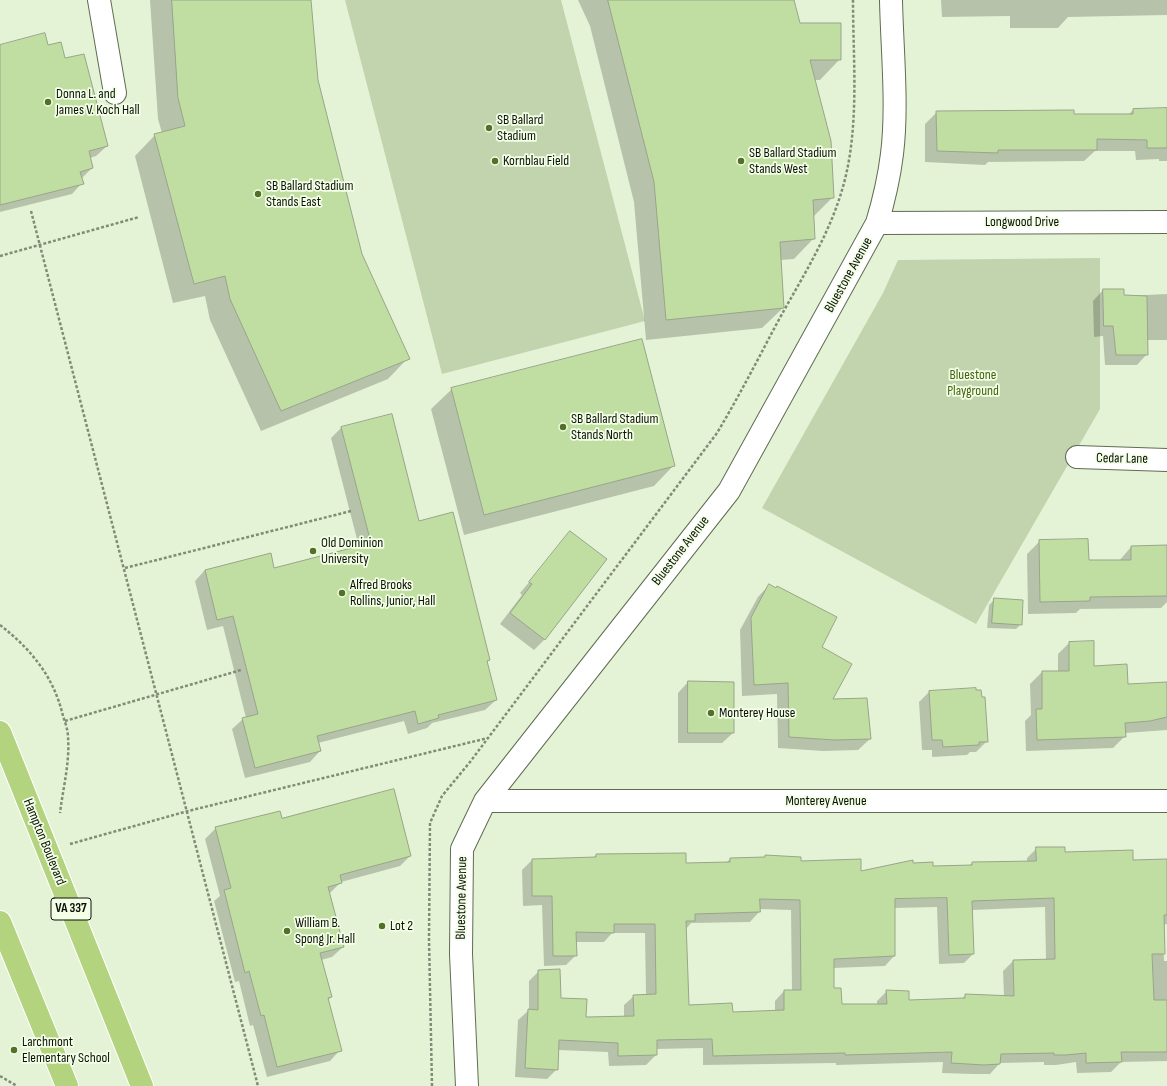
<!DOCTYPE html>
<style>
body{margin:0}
canvas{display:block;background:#e4f3d5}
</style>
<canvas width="1167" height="1086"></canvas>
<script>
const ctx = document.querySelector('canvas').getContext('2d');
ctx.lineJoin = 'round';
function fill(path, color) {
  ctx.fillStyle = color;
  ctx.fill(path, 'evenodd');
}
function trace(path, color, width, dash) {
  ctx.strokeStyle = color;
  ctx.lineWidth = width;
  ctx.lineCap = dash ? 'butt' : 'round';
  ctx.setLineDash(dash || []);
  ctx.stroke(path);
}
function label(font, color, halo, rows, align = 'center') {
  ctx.font = font + ' "Sofia Sans Condensed",sans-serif';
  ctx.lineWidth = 3.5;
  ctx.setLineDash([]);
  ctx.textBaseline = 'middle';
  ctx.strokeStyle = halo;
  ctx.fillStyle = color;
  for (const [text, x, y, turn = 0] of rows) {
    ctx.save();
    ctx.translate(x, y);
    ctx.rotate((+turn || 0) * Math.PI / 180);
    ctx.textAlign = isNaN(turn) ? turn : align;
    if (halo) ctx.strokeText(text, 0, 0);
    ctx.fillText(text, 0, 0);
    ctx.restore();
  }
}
fill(new Path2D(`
 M 345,0 L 561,0 L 645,321 L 442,374 Z
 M 1100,258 L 1100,409 L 976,624 L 762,508 L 883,293 L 898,260 Z`), '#c1d4ae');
fill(new Path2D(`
 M 150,0 L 310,0 L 317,81 L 361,254 L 408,358 L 388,379 L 261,431 L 210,320 L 205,296 L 173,303 L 135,156 L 155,135 L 162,133 L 158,119 Z
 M 578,0 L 793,0 L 799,24 L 840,59 L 820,80 L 814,80 L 833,197 L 813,217 L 814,238 L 794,259 L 780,260 L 783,308 L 762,328 L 646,340 L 634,202 L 590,26 Z
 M 941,0 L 1167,0 L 1167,15 L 1068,17 L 1058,28 L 1010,28 L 1010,16 L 942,17 Z
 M 0,46 L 47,46 L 64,60 L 107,146 L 96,156 L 90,158 L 92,168 L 81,179 L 82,183 L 72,194 L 0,212 Z
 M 1133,110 L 1167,110 L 1167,161 L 1159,161 L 1159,159 L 1136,160 L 1135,151 L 1095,151 L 1084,161 L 988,162 L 985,165 L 925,162 L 925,124 L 937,112 L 1128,115 Z
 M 1103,290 L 1123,296 L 1167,294 L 1167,340 L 1147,340 L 1147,354 L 1137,365 L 1105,365 L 1103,336 L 1094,337 L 1093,301 Z
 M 452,389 L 674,465 L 654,486 L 464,535 L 431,409 Z
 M 341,428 L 419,522 L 489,660 L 486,663 L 496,700 L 485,710 L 432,723 L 427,728 L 408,734 L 404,721 L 318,743 L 320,751 L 310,762 L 245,778 L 232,729 L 243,719 L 246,718 L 223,626 L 207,630 L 195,581 L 205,570 L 270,554 L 273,569 L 359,547 L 331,438 Z
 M 570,533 L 545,639 L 534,650 L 500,624 L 522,595 L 520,593 Z
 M 1040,541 L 1088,561 L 1119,561 L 1131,547 L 1167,546 L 1167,602 L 1161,608 L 1080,609 L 1076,613 L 1028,614 L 1027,554 Z
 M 769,585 L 820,648 L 831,700 L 870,739 L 858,750 L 823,751 L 778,748 L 777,694 L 742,696 L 740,630 L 758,597 Z
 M 994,600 L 1021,624 L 1016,629 L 987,628 L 989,605 Z
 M 1069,643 L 1093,667 L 1127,685 L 1167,683 L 1167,730 L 1125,733 L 1125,736 L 1113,748 L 1026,751 L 1025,721 L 1031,715 L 1030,684 L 1042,672 L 1058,672 L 1058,654 Z
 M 688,682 L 733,733 L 722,743 L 678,743 L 678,693 Z
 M 929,692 L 987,741 L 976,752 L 970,752 L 967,755 L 932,757 L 932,750 L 922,750 L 919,702 Z
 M 281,819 L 410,856 L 400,866 L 341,882 L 329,894 L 343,947 L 332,957 L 321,960 L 331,997 L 328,1000 L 340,1050 L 330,1061 L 267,1077 L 253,1025 L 250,1026 L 239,981 L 235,982 L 214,901 L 220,896 L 205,839 L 216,828 Z
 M 1037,848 L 1132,861 L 1167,860 L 1167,924 L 1163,925 L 1164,961 L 1167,961 L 1167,1061 L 1121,1062 L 1111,1072 L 1077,1073 L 1076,1062 L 1056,1065 L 1044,1065 L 1044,1062 L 1000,1063 L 990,1074 L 973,1074 L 942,1073 L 943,1062 L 836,1065 L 836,1063 L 703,1065 L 703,1048 L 656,1049 L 656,1055 L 646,1065 L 609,1066 L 608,1052 L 558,1050 L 557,1069 L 547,1079 L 515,1077 L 518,1020 L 529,1010 L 529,981 L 539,971 L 560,999 L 585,1018 L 624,1017 L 624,1005 L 634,996 L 646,995 L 645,933 L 612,933 L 604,942 L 575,942 L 576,955 L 566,965 L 544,966 L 542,905 L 523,906 L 522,870 L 532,860 L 593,858 L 596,855 L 685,864 L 726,863 L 730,859 L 800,862 L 860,873 L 912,864 L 932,867 L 969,866 L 972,863 L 1027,862 L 1027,858 ZM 937,907 L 939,964 L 964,963 L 973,954 L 972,910 L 1045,907 L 1046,960 L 1013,961 L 1003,971 L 1004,997 L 966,995 L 961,999 L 908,1001 L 887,991 L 877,1001 L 877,1005 L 841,1005 L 833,988 L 833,968 L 885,966 L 894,956 L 894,908 ZM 759,909 L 791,910 L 792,991 L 784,991 L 775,1001 L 775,1011 L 732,1013 L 688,1006 L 686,929 L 691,923 L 750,922 L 759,912 Z`), '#0003');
const building = new Path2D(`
 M 172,0 L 311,0 L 318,80 L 362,254 L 410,359 L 281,411 L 230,299 L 225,276 L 194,284 L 154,134 L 185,126 L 178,98 Z
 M 608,0 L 794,0 L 800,23 L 841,23 L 841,60 L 810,60 L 831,141 L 834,198 L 813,200 L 815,239 L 780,242 L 784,308 L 666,320 L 654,182 Z
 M 45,33 L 48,45 L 61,42 L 65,58 L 84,54 L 108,146 L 89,151 L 93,168 L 80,172 L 84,184 L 0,205 L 0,45 Z
 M 1167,108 L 1167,148 L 1147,148 L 1147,140 L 1097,139 L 1097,150 L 998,150 L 998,153 L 937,151 L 936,111 L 1074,110 L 1074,114 L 1133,114 L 1133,109 Z
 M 1103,289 L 1124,289 L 1124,295 L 1147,296 L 1148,355 L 1116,355 L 1113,326 L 1104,326 Z
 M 642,339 L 675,466 L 484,515 L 451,388 Z
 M 392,414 L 419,521 L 453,512 L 490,660 L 487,661 L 497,700 L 438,715 L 439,718 L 418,724 L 415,711 L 317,736 L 321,751 L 255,768 L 242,718 L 258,714 L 233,616 L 217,620 L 205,570 L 271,553 L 274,568 L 371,543 L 341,427 Z
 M 570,531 L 607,559 L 545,640 L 510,613 L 532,584 L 529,582 Z
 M 1088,539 L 1089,560 L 1131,560 L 1131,546 L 1167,545 L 1167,596 L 1090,597 L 1090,601 L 1040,602 L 1039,540 Z
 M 769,584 L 776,588 L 777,586 L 837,617 L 822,647 L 852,664 L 833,699 L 867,698 L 871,739 L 835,740 L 789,737 L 788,683 L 754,685 L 751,618 Z
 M 994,598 L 1023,600 L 1022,625 L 992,623 Z
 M 1094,641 L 1094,666 L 1127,664 L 1128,684 L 1167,682 L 1167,717 L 1150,721 L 1125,723 L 1126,737 L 1037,740 L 1036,709 L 1042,709 L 1042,671 L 1069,671 L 1069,642 Z
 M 688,681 L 734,682 L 734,733 L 688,733 Z
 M 976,688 L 976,690 L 981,690 L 982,697 L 985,697 L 988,742 L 979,742 L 979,745 L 943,747 L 942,740 L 932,740 L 929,691 Z
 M 394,789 L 411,856 L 340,875 L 342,883 L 328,887 L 344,947 L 320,953 L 332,997 L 328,998 L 342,1051 L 277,1067 L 264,1015 L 261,1016 L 249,971 L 245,973 L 224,890 L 231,888 L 215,827 L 280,811 L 282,818 Z
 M 1036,847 L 1065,847 L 1065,852 L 1133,850 L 1133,860 L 1167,859 L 1167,915 L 1164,915 L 1165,954 L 1152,954 L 1154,1000 L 1167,1000 L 1167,1052 L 1121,1052 L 1122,1062 L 1086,1063 L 1086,1053 L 1066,1055 L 1054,1055 L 1054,1053 L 1001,1054 L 1000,1064 L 984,1065 L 951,1063 L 952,1052 L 845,1055 L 845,1053 L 713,1056 L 712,1039 L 657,1040 L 657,1055 L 618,1056 L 618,1043 L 559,1040 L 558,1070 L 525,1068 L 528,1009 L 538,1010 L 538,970 L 560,969 L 561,998 L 587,999 L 586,1017 L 634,1016 L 633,995 L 656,994 L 655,924 L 614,924 L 614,933 L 576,932 L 577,956 L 553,956 L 552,896 L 532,896 L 532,859 L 596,857 L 596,854 L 686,853 L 686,863 L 730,862 L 730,858 L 765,857 L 765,855 L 801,857 L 801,861 L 861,859 L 861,871 L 913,860 L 913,863 L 933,862 L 933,866 L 972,865 L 972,862 L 1036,861 ZM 947,898 L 949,955 L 974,954 L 972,901 L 1054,898 L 1055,959 L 1013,960 L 1014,996 L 965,994 L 965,998 L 909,1000 L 909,991 L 886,990 L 887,1004 L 842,1004 L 841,988 L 834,988 L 834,959 L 895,956 L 895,899 ZM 760,899 L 800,900 L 801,990 L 784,990 L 784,1010 L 733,1012 L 732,1003 L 689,1005 L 686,921 L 695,921 L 695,914 L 760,912 Z`);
fill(building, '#c1dea2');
trace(building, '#97a589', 1);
const minor = new Path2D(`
 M 99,0 L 115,93
 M 877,223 L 1167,222
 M 1077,457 L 1167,460
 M 485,801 L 1167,801
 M 467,1086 L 461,954 L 462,849 L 485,801 L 729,491 L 877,223 C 884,200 889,178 892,154 C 898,106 892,49 891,0`);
const major = new Path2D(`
 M 0,732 L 142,1086
 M 0,922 L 67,1086`);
trace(minor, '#606c52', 24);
trace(major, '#fff', 24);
trace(new Path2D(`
 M 31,211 L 258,1086
 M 0,256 L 139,217
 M 125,568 L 351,511
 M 0,625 C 31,649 54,677 63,716 C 65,722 68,730 68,737 C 70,762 63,788 60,813
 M 65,721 L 241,670
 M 70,844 L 188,811 L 488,738
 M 0,1076 L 17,1086
 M 432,1086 L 429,939 L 430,823 L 442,796 L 470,762 L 717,433 C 738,398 757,361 776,325 C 803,275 833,231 846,175 C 859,118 853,58 853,0`), '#818c77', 2.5, [3, 2]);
trace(minor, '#fff', 22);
trace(major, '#b3d37f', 22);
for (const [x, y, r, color] of [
 [48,102,4,"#527127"],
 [489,128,4,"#527127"],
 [495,161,4,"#527127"],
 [741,161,4,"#527127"],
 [258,194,4,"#527127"],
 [563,427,4,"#527127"],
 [313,551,4,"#527127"],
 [342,593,4,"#527127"],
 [711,713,4,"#527127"],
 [382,926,4,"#527127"],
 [287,931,4,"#527127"],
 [14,1050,4,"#527127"]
]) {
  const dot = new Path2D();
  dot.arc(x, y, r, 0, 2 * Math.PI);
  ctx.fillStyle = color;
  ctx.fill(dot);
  trace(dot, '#f3ffe7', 1.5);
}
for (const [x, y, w] of [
 [71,909,40]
]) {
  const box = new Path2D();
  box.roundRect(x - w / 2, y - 11, w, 22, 3);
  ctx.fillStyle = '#f3ffe7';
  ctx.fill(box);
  trace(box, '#0c1107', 1);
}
label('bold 13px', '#0c1107', null, [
 ["VA 337",71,909]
]);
label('14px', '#0c1107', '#f3ffe7', [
 ["Donna L. and",56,94],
 ["James V. Koch Hall",56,110],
 ["SB Ballard",497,120],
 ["Stadium",497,136],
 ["SB Ballard Stadium",749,153],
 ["Stands West",749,169],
 ["Kornblau Field",503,161],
 ["SB Ballard Stadium",266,186],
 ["Stands East",266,202],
 ["SB Ballard Stadium",571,419],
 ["Stands North",571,435],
 ["Old Dominion",321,543],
 ["University",321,559],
 ["Alfred Brooks",350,585],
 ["Rollins, Junior, Hall",350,601],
 ["Monterey House",719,713],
 ["William B.",295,923],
 ["Spong Jr. Hall",295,939],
 ["Lot 2",390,926],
 ["Larchmont",22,1042],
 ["Elementary School",22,1058]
], 'left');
label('14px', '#0c1107', '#f3ffe7', [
 ["Longwood Drive",1022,222],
 ["Bluestone Avenue",849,275,-61],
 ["Cedar Lane",1122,459,1],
 ["Bluestone Avenue",681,551,-52],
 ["Monterey Avenue",826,801],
 ["Hampton Boulevard",44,842,68],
 ["Bluestone Avenue",462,898,-89]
]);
label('14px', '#43630c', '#f3ffe7', [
 ["Bluestone",973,375],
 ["Playground",973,391]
]);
</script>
